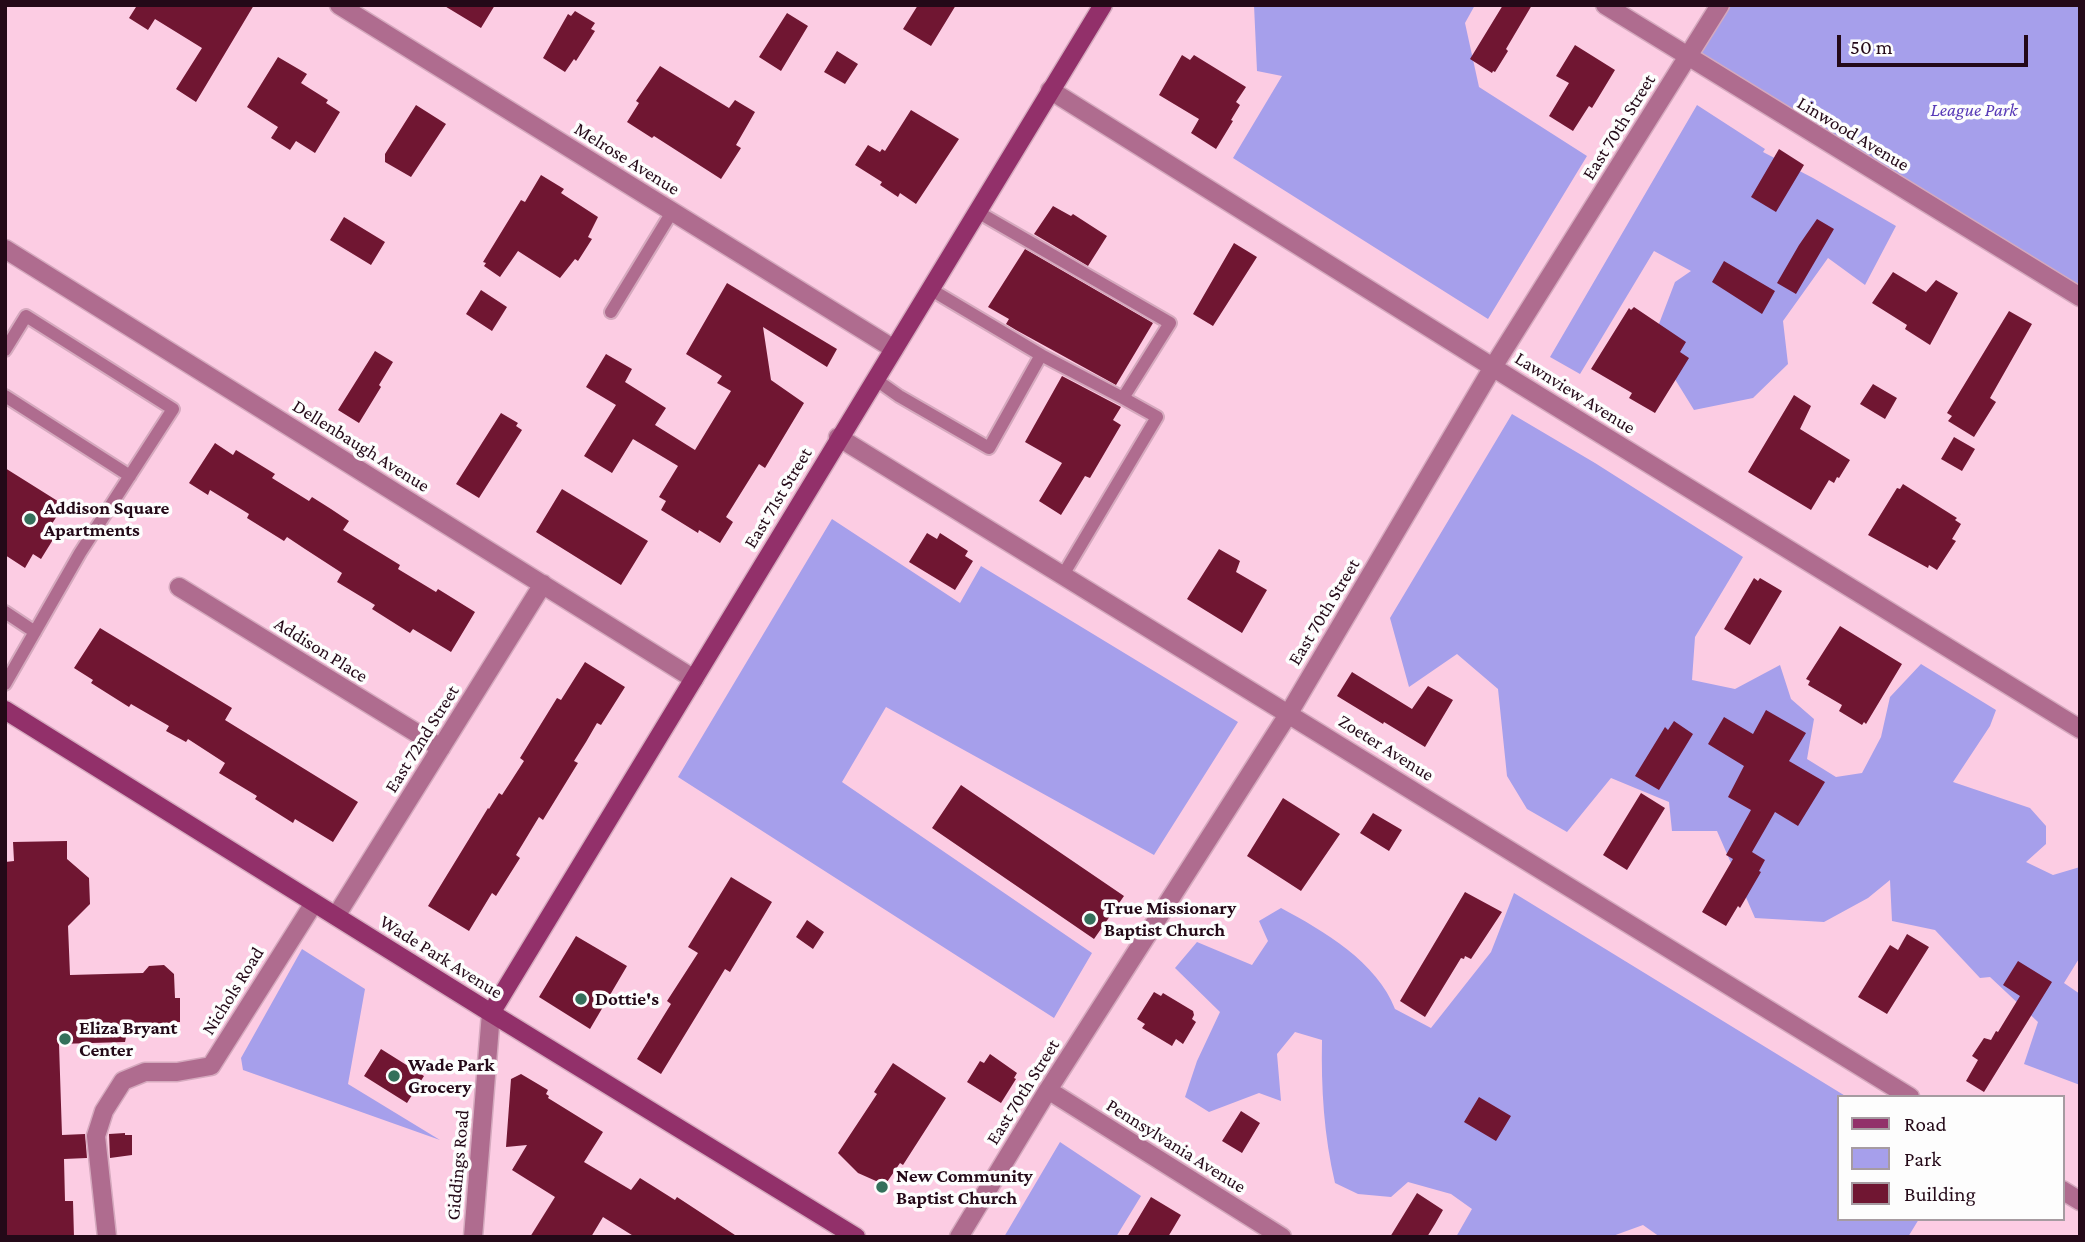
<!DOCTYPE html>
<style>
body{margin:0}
#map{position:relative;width:2085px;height:1242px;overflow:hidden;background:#fccce3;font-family:"Crimson Pro",serif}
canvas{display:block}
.frame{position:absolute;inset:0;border:7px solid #240918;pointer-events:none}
.legend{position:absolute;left:1837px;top:1095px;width:228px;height:126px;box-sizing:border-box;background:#fdfdfd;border:2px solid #a69ba1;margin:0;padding:9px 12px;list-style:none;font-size:21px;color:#240918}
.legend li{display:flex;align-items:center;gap:14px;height:35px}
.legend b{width:35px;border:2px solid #a69ba1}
.scale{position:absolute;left:1837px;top:35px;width:191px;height:32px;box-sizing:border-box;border:4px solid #240918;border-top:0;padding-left:9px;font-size:21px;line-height:24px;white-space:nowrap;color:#240918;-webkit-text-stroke:5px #fdfdfd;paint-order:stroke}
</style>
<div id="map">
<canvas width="2085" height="1242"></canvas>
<div class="frame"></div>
<ul class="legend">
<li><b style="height:9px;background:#92306a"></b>Road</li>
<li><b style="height:19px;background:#a69feb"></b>Park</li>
<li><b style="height:19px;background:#701632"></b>Building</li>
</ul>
<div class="scale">50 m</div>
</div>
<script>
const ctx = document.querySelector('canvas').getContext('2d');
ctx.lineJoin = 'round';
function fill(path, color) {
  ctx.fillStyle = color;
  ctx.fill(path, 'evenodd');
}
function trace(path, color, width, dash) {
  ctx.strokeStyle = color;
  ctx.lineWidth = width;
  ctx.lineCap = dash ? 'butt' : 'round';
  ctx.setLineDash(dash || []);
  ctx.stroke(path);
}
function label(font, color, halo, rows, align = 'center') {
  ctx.font = font + ' "Crimson Pro",serif';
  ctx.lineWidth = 7;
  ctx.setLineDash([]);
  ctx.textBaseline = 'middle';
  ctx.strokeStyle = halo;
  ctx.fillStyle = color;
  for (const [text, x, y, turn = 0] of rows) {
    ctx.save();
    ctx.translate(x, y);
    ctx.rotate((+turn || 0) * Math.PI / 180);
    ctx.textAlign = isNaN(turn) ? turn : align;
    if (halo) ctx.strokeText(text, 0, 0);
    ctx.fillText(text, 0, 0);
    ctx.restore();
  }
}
fill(new Path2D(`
 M 1254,5 L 1475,5 L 1465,23 L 1479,87 L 1587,156 L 1488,319 L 1233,158 L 1282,76 L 1257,71 Z
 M 1720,5 L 2080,5 L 2080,298 L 1687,57 Z
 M 1697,105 L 1765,149 L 1763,152 L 1813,178 L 1896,226 L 1865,285 L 1828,258 L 1783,321 L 1788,364 L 1753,398 L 1694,410 L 1652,342 L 1675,282 L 1691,271 L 1654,251 L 1580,374 L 1550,357 Z
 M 1512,414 L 1595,463 L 1743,557 L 1695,637 L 1692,680 L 1735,689 L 1780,665 L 1791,699 L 1814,719 L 1807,759 L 1836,777 L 1862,773 L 1881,737 L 1890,697 L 1921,664 L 1996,710 L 1990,726 L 1953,782 L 2030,808 L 2046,826 L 2046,844 L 2026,862 L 2053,875 L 2080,867 L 2080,957 L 2064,983 L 2080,994 L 2080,1085 L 2024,1064 L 2038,1022 L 1990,977 L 1980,978 L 1935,930 L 1892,921 L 1890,880 L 1868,898 L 1824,922 L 1755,918 L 1717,831 L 1672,831 L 1669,802 L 1611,778 L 1567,832 L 1527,809 L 1507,776 L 1498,689 L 1457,654 L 1409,687 L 1390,618 Z
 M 832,519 L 960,603 L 981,566 L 1238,722 L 1154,855 L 886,707 L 842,782 L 1092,953 L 1054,1018 L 678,777 Z
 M 1514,893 L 1847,1097 L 1838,1097 L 1838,1219 L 1919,1219 L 1908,1237 L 1660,1237 L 1643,1225 L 1610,1237 L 1456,1237 L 1472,1209 L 1451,1194 L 1408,1182 L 1391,1197 L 1358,1194 L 1335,1183 C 1324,1136 1321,1088 1322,1040 L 1295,1032 L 1277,1054 L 1281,1101 L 1259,1093 L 1209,1112 L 1185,1097 L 1197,1061 L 1220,1012 L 1175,968 L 1197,942 L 1252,965 L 1268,941 L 1259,921 L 1281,908 C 1324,931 1377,962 1395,1009 L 1431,1028 L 1491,952 Z
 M 302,949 L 365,989 L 348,1084 L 440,1140 L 243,1070 L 241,1058 Z
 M 1060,1142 L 1141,1196 L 1116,1237 L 1004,1237 Z`), '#a69feb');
fill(new Path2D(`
 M 133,5 L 254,5 L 196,102 L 176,89 L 202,48 L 155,19 L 148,30 L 129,18 L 136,7 Z
 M 443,5 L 495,5 L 481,28 Z
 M 918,5 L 956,5 L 931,46 L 903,29 Z
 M 1503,5 L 1532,5 L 1506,49 L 1508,51 L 1495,72 L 1493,71 L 1492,73 L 1470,59 Z
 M 575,11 L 595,23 L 591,29 L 595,31 L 576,61 L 574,59 L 565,72 L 543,58 L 568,14 L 571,16 Z
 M 787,13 L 808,26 L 781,71 L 759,57 Z
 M 1575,45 L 1615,70 L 1592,108 L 1589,106 L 1573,131 L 1549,116 L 1569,83 L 1556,76 Z
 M 837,51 L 858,64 L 845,84 L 824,72 Z
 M 1182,55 L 1190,60 L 1194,55 L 1246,87 L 1236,102 L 1240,105 L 1231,120 L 1233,121 L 1216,149 L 1191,133 L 1199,119 L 1159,95 Z
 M 278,57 L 307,74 L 301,83 L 328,100 L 326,103 L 340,112 L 315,153 L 296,141 L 290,150 L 271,138 L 278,127 L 247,107 Z
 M 660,66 L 729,108 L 735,100 L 755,112 L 736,145 L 741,148 L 721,179 L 654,136 L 652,138 L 627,122 L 639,103 L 636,101 Z
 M 416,105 L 446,124 L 411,177 L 385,162 L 385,154 Z
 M 911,110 L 959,139 L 916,204 L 900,193 L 898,197 L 880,185 L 882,182 L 855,165 L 868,145 L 880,152 L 882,149 L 885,151 Z
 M 1779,149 L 1804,165 L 1776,212 L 1751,197 Z
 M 541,175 L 564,189 L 561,193 L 598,217 L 588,237 L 592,239 L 578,261 L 575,259 L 560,278 L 518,251 L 500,277 L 484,266 L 486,263 L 483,262 L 521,200 L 525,202 Z
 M 1053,206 L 1071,216 L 1073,214 L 1107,236 L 1088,266 L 1034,234 Z
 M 344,217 L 385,242 L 371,265 L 330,240 Z
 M 1817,219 L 1834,229 L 1796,294 L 1777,283 L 1799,245 Z
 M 1234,243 L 1257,257 L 1213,326 L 1193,314 Z
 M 1025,249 L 1153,323 L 1116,385 L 1016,330 L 1006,324 L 1009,319 L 988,307 Z
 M 1724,261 L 1775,291 L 1762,314 L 1712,282 Z
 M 1893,272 L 1926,292 L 1936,280 L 1958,293 L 1930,345 L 1905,329 L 1907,325 L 1872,303 Z
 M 727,283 L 837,349 L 827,367 L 763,327 L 771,380 L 804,403 L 765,468 L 759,464 L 726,517 L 733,522 L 720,543 L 699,530 L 698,533 L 661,510 L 666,501 L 659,497 L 678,466 L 633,439 L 612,473 L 584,456 L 616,405 L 586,387 L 606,354 L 632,369 L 625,382 L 666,408 L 655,425 L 695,450 L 731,391 L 717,383 L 722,376 L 686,354 Z
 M 481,290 L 507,307 L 492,331 L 466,314 Z
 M 1634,307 L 1686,342 L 1680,352 L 1689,358 L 1655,413 L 1629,398 L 1632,393 L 1591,369 L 1629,308 L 1631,310 Z
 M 2009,311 L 2032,324 L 1990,398 L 1996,402 L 1974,437 L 1948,421 L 1952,416 L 1947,413 Z
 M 375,351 L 393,362 L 379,385 L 381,387 L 359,423 L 338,410 Z
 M 1062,376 L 1121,407 L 1113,420 L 1121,425 L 1090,478 L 1085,476 L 1061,515 L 1039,501 L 1062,463 L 1025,442 Z
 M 1873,384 L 1897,398 L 1885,419 L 1860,404 Z
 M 1794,395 L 1811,406 L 1800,429 L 1850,460 L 1839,478 L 1837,477 L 1834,483 L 1829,480 L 1811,510 L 1748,472 Z
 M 501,413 L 518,423 L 516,426 L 522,430 L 479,498 L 456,484 Z
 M 1954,437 L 1975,449 L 1962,471 L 1941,459 Z
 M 215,443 L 233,455 L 236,450 L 275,474 L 272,478 L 309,501 L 312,497 L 331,509 L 349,521 L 343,530 L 400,565 L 398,569 L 436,592 L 438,589 L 475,612 L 451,652 L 413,629 L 410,633 L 372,609 L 375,605 L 337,582 L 342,573 L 305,549 L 287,537 L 284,541 L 247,518 L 249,514 L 210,490 L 208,495 L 189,483 Z
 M 5,468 L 64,505 L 46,533 L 54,538 L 41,559 L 33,554 L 25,568 L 5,555 Z
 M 1903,484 L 1957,518 L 1955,520 L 1961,524 L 1952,539 L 1956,541 L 1937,570 L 1929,565 L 1928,568 L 1868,535 L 1897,488 L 1900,489 Z
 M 562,489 L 648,541 L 621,585 L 536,532 Z
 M 927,533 L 937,539 L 940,533 L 968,551 L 965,556 L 973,561 L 955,590 L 909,562 Z
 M 1219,549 L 1240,561 L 1236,572 L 1267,590 L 1242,633 L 1187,599 Z
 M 1754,578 L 1758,581 L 1760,578 L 1782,591 L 1750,645 L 1724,629 Z
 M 1840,626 L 1902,664 L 1866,724 L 1864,722 L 1862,725 L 1839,711 L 1842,705 L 1808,685 L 1810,681 L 1806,679 Z
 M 100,628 L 232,708 L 225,720 L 358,802 L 333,842 L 295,819 L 293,823 L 255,799 L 257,796 L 219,773 L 225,763 L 188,739 L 186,742 L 166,731 L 169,726 L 131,704 L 129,707 L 91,683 L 93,680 L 74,668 Z
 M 585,662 L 625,687 L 601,725 L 597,723 L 586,742 L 574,761 L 578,763 L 543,820 L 539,817 L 516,855 L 520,858 L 496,896 L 492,893 L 469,931 L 428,906 L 488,808 L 489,809 L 499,793 L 502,795 L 524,761 L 520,758 L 557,698 L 561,700 Z
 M 1352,672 L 1412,709 L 1428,686 L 1453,700 L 1425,747 L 1384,722 L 1383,724 L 1337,696 Z
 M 1766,710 L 1806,733 L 1789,761 L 1825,782 L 1798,826 L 1775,812 L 1752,852 L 1765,860 L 1759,871 L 1761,872 L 1740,908 L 1738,906 L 1726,926 L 1702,912 L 1733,859 L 1726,855 L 1751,810 L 1728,797 L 1744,766 L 1708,744 L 1724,717 L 1753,734 Z
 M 1674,721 L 1693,734 L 1659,790 L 1635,776 L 1665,727 L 1668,730 Z
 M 961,785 L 1124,896 L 1094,939 L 932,828 Z
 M 1641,793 L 1665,808 L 1627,870 L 1603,855 Z
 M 1283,798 L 1340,834 L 1301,891 L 1247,856 Z
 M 1373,813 L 1402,830 L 1389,851 L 1360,833 Z
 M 67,841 L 67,859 L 89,878 L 90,904 L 68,926 L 70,975 L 143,973 L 149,966 L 164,965 L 174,974 L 175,998 L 180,998 L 180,1022 L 176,1022 L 176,1027 L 134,1028 L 135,1037 L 126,1037 L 125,1042 L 59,1044 L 62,1135 L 85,1134 L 87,1158 L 64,1159 L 65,1201 L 73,1201 L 74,1237 L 5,1237 L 5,862 L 14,861 L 13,842 Z
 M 731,877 L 772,902 L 730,972 L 725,969 L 661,1074 L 637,1059 L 671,1004 L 667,1001 L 698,953 L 688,947 Z
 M 1465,892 L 1502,912 L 1471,959 L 1465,956 L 1464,959 L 1461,958 L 1425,1017 L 1400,1001 Z
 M 807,920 L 824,932 L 813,949 L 796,937 Z
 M 1907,934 L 1929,947 L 1887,1014 L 1858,997 L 1890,945 L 1898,950 Z
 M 576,936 L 627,966 L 590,1029 L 539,997 Z
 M 2018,961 L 2052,982 L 1984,1092 L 1966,1081 L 1978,1060 L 1972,1056 L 1984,1038 L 1991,1040 L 1996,1031 L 1998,1032 L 2020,996 L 2003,985 Z
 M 1154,992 L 1161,996 L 1163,993 L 1193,1011 L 1194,1015 L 1192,1019 L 1196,1022 L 1183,1044 L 1176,1039 L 1172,1046 L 1142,1028 L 1145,1024 L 1137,1019 Z
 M 381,1049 L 424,1076 L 407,1103 L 364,1076 Z
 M 990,1054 L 1017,1073 L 1014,1078 L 1016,1079 L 1001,1103 L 967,1082 L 980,1061 L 984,1063 Z
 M 893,1063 L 946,1098 L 903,1165 L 900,1163 L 885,1185 L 858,1173 L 838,1153 L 877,1094 L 874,1092 Z
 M 521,1074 L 548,1090 L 546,1094 L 549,1096 L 548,1098 L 603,1132 L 584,1162 L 631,1190 L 640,1178 L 675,1200 L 677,1197 L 738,1237 L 635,1237 L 603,1217 L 591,1237 L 530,1237 L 555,1197 L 512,1170 L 527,1145 L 506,1147 L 511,1079 Z
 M 1479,1097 L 1511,1116 L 1496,1141 L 1464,1122 Z
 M 1241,1111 L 1260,1123 L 1242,1153 L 1222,1141 Z
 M 125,1133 L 125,1135 L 132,1135 L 132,1155 L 110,1158 L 109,1134 Z
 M 1417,1193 L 1443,1210 L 1435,1224 L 1427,1237 L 1390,1237 Z
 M 1151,1197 L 1181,1215 L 1168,1237 L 1127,1237 Z`), '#701632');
const lane = new Path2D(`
 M 976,211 L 1170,323 L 1123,398 L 1041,355
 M 611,312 L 672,212
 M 5,350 L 26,316 L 173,409 L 80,553 L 5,684
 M 875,379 L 899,396 L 989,448 L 1041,355 L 930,289
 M 5,396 L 130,476
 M 1063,575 L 1157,417 L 1123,398
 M 5,612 L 35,632`);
const street = new Path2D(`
 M 339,5 L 894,349
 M 1605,5 L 2080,297
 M 1050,90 L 1518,383 L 2080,729
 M 5,249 L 694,679
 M 838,437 L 1910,1097
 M 179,587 L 441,748
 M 336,916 L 543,584
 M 1048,1090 L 1282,1237
 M 2062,1190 L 2080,1201
 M 107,1237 L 96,1136 L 104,1111 L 123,1081 L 145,1072 L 177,1072 L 211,1066 L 314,903
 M 473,1237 L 491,1013
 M 959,1237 L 1048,1090 L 1289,713 L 1493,367 L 1720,5`);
const secondary = new Path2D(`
 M 5,710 L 491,1013 L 856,1237
 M 491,1013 L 1103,5`);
trace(lane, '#d5a9be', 16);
trace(street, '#d5a9be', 21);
trace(secondary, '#d5a9be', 21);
trace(lane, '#af6c8f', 12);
trace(street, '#af6c8f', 18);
trace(secondary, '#92306a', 18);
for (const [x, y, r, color] of [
 [30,519,7,"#34705b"],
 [1090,919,7,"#34705b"],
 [581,999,7,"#34705b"],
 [65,1039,7,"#34705b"],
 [394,1076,7,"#34705b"],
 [882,1187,7,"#34705b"]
]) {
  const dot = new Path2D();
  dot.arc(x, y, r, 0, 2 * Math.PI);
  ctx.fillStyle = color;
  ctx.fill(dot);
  trace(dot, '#fdfdfd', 2.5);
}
label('italic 19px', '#583ab7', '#fdfdfd', [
 ["League Park",1974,110]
]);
label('19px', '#240918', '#fdfdfd', [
 ["East 70th Street",1619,127,-58],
 ["Linwood Avenue",1853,134,31],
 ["Melrose Avenue",627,159,32],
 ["Lawnview Avenue",1575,393,32],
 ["Dellenbaugh Avenue",361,446,32],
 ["East 71st Street",778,498,-59],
 ["East 70th Street",1324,612,-59],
 ["Addison Place",321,650,32],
 ["East 72nd Street",422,739,-58],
 ["Zoeter Avenue",1386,748,32],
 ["Wade Park Avenue",441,957,32],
 ["Nichols Road",233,991,-58],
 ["East 70th Street",1023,1092,-58],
 ["Pennsylvania Avenue",1176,1146,32],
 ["Giddings Road",458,1165,-85]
]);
label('bold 19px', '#240918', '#fdfdfd', [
 ["Addison Square",44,508],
 ["Apartments",44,530],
 ["True Missionary",1104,908],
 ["Baptist Church",1104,930],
 ["Dottie's",595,999],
 ["Eliza Bryant",79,1028],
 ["Center",79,1050],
 ["Wade Park",408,1065],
 ["Grocery",408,1087],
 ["New Community",896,1176],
 ["Baptist Church",896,1198]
], 'left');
</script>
